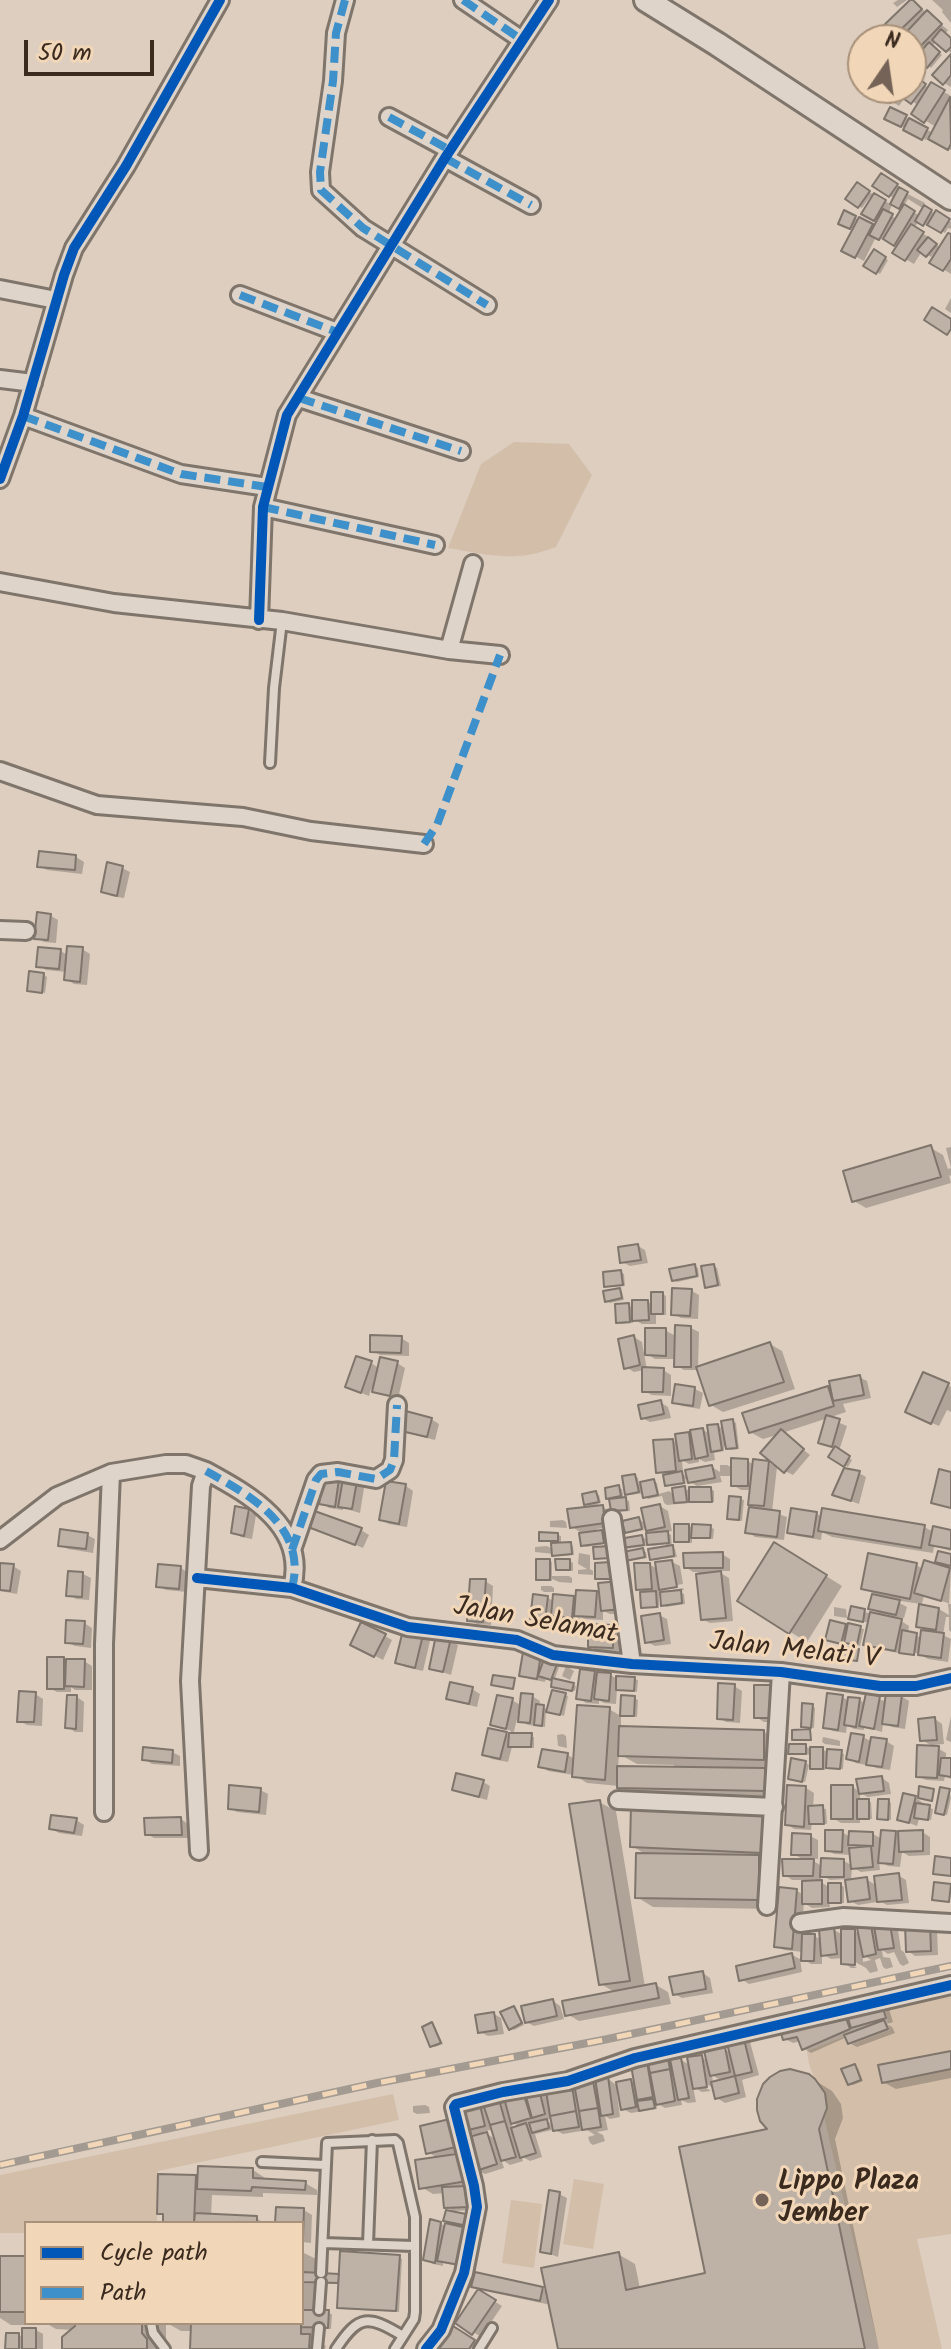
<!DOCTYPE html>
<style>
body{margin:0}
#map{position:relative;width:951px;height:2349px;overflow:hidden;background:#ddcebf;font-family:Kalam,sans-serif}
canvas{display:block}
.legend{position:absolute;left:24px;top:2221px;width:280px;height:104px;box-sizing:border-box;background:#f1d6b8;border:2px solid #a8917a;margin:0;padding:10px 14px;list-style:none;font-size:24px;color:#3b2a1e}
.legend li{display:flex;align-items:center;gap:16px;height:40px}
.legend b{width:40px;border:2px solid #a8917a}
.north{position:absolute;left:847px;top:24px;width:80px;height:80px;box-sizing:border-box;background:#f1d6b8;border:2px solid #a8917a;border-radius:50%;rotate:13deg;font-size:22px;font-weight:700;line-height:32px;text-align:center;color:#3b2a1e}
.north::after{content:'';display:block;margin:auto;width:28px;height:36px;background:#746356;clip-path:polygon(50% 0,100% 100%,50% 72%,0 100%)}
.scale{position:absolute;left:24px;top:40px;width:130px;height:36px;box-sizing:border-box;border:4px solid #3b2a1e;border-top:0;padding-left:10px;font-size:24px;line-height:28px;white-space:nowrap;color:#3b2a1e;-webkit-text-stroke:6px #f1d6b8;paint-order:stroke}
</style>
<div id="map">
<canvas width="951" height="2349"></canvas>
<ul class="legend">
<li><b style="height:10px;background:#0057b8"></b>Cycle path</li>
<li><b style="height:10px;background:#3e90ca"></b>Path</li>
</ul>
<div class="north">N</div>
<div class="scale">50 m</div>
</div>
<script>
const ctx = document.querySelector('canvas').getContext('2d');
ctx.lineJoin = 'round';
function fill(path, color) {
  ctx.fillStyle = color;
  ctx.fill(path, 'evenodd');
}
function trace(path, color, width, dash) {
  ctx.strokeStyle = color;
  ctx.lineWidth = width;
  ctx.lineCap = dash ? 'butt' : 'round';
  ctx.setLineDash(dash || []);
  ctx.stroke(path);
}
function label(font, color, halo, rows, align = 'center') {
  ctx.font = font + ' Kalam,sans-serif';
  ctx.lineWidth = 6;
  ctx.setLineDash([]);
  ctx.textBaseline = 'middle';
  ctx.strokeStyle = halo;
  ctx.fillStyle = color;
  for (const [text, x, y, turn = 0] of rows) {
    ctx.save();
    ctx.translate(x, y);
    ctx.rotate((+turn || 0) * Math.PI / 180);
    ctx.textAlign = isNaN(turn) ? turn : align;
    if (halo) ctx.strokeText(text, 0, 0);
    ctx.fillText(text, 0, 0);
    ctx.restore();
  }
}
fill(new Path2D(`
 M 514,442 L 569,444 L 592,475 L 556,547 C 515,563 490,555 448,548 L 481,464 Z
 M 951,1996 L 951,2234 L 917,2239 L 942,2349 L 879,2349 L 824,2117 C 831,2094 818,2090 812,2072 C 809,2066 808,2058 807,2051 L 843,2037 L 848,2046 L 890,2030 L 885,2009 Z
 M 393,2094 L 399,2120 L 158,2171 L 157,2223 L 26,2223 L 26,2233 L 0,2233 L 0,2175 Z
 M 574,2179 L 604,2184 L 593,2249 L 563,2244 Z
 M 511,2200 L 542,2204 L 534,2268 L 502,2263 Z`), '#d3bea9');
fill(new Path2D(`
 M 898,0 L 907,0 L 897,7 L 893,3 Z
 M 932,0 L 951,0 L 951,23 L 942,12 L 943,10 Z
 M 912,1 L 948,30 L 945,34 L 951,39 L 951,53 L 937,41 L 932,46 L 942,55 L 931,68 L 911,49 L 911,40 L 897,40 L 892,37 Z
 M 951,57 L 951,87 L 944,83 Z
 M 911,79 L 914,81 L 915,79 L 929,88 L 939,89 L 951,96 L 951,150 L 928,137 L 926,140 L 887,118 L 891,109 L 933,133 L 936,127 L 913,113 L 918,105 L 905,97 L 899,106 L 879,93 L 883,88 L 911,88 Z
 M 882,176 L 900,187 L 898,189 L 925,203 L 923,207 L 951,222 L 951,229 L 948,228 L 945,233 L 929,223 L 927,226 L 919,221 L 914,228 L 930,238 L 929,239 L 941,248 L 951,237 L 951,274 L 932,262 L 938,252 L 936,251 L 931,257 L 922,251 L 914,264 L 895,253 L 899,247 L 884,238 L 883,240 L 876,237 L 864,261 L 844,250 L 855,230 L 841,223 L 845,213 L 876,228 L 879,222 L 864,213 L 872,199 L 870,197 L 862,208 L 848,199 L 857,185 L 892,205 L 895,199 L 875,186 ZM 908,199 L 924,209 L 920,216 L 904,206 ZM 893,203 L 908,212 L 897,219 L 888,214 Z
 M 874,252 L 888,260 L 880,274 L 866,265 Z
 M 951,298 L 951,313 L 945,309 Z
 M 76,857 L 84,862 L 82,874 L 47,870 L 39,866 Z
 M 122,868 L 130,872 L 124,898 L 111,896 L 103,891 Z
 M 51,916 L 58,920 L 56,943 L 44,942 L 36,937 Z
 M 82,949 L 90,954 L 87,985 L 74,984 L 66,979 L 67,972 L 46,970 L 38,965 L 60,951 L 68,955 Z
 M 44,975 L 47,977 L 45,993 L 29,990 Z
 M 951,1147 L 951,1168 L 946,1148 Z
 M 931,1148 L 943,1155 L 948,1169 L 951,1168 L 951,1176 L 949,1175 L 951,1183 L 866,1208 L 854,1201 Z
 M 638,1246 L 645,1250 L 648,1263 L 630,1266 L 622,1262 Z
 M 694,1266 L 698,1268 L 699,1277 L 677,1282 L 673,1280 Z
 M 714,1266 L 717,1268 L 721,1286 L 710,1288 L 707,1287 Z
 M 621,1272 L 624,1274 L 625,1286 L 609,1287 L 606,1285 Z
 M 619,1290 L 622,1292 L 624,1300 L 610,1303 L 607,1301 Z
 M 692,1291 L 699,1295 L 698,1319 L 681,1318 L 673,1314 Z
 M 663,1294 L 666,1296 L 666,1315 L 656,1315 L 656,1324 L 642,1324 L 633,1319 L 633,1323 L 621,1324 L 618,1322 L 628,1305 L 634,1308 L 648,1302 L 653,1305 Z
 M 691,1328 L 699,1332 L 698,1368 L 770,1344 L 782,1351 L 795,1389 L 723,1412 L 711,1405 L 699,1370 L 684,1370 L 676,1365 L 677,1359 L 655,1359 L 647,1354 L 665,1330 L 677,1337 Z
 M 634,1337 L 642,1342 L 647,1370 L 663,1370 L 671,1375 L 671,1396 L 652,1395 L 644,1391 L 644,1370 L 634,1372 L 626,1367 Z
 M 401,1338 L 409,1343 L 409,1356 L 380,1355 L 372,1351 Z
 M 371,1363 L 379,1368 L 397,1363 L 405,1368 L 398,1399 L 382,1395 L 371,1389 L 369,1396 L 347,1387 Z
 M 924,1375 L 951,1387 L 951,1412 L 947,1410 L 939,1426 L 915,1416 Z
 M 859,1377 L 867,1381 L 871,1398 L 843,1404 L 846,1412 L 828,1418 L 847,1426 L 839,1451 L 852,1460 L 848,1467 L 830,1457 L 836,1448 L 820,1442 L 828,1418 L 782,1433 L 810,1455 L 793,1475 L 785,1471 L 780,1434 L 763,1439 L 750,1432 L 828,1388 L 834,1391 Z
 M 695,1389 L 703,1393 L 700,1409 L 682,1406 L 674,1402 Z
 M 660,1402 L 668,1407 L 671,1418 L 650,1422 L 642,1418 Z
 M 431,1419 L 439,1424 L 435,1440 L 407,1433 L 399,1429 Z
 M 732,1421 L 736,1423 L 739,1449 L 731,1450 L 724,1446 L 724,1451 L 714,1453 L 715,1460 L 705,1462 L 699,1459 L 699,1462 L 689,1464 L 682,1460 L 683,1474 L 689,1478 L 712,1467 L 720,1472 L 720,1465 L 727,1465 L 733,1468 L 747,1461 L 755,1465 L 755,1461 L 769,1463 L 777,1467 L 772,1512 L 787,1517 L 784,1540 L 755,1537 L 748,1532 L 763,1510 L 751,1503 L 752,1490 L 741,1490 L 733,1485 L 733,1476 L 720,1476 L 722,1482 L 697,1486 L 685,1479 L 686,1484 L 670,1486 L 667,1485 L 665,1476 L 658,1471 L 673,1441 L 679,1444 L 688,1434 L 693,1437 L 703,1430 L 710,1434 L 718,1426 L 725,1430 Z
 M 859,1473 L 866,1477 L 859,1504 L 834,1495 Z
 M 635,1476 L 638,1478 L 639,1484 L 653,1481 L 657,1483 L 659,1494 L 669,1491 L 675,1495 L 684,1488 L 691,1492 L 711,1489 L 714,1491 L 714,1502 L 694,1502 L 689,1500 L 690,1503 L 667,1505 L 664,1503 L 662,1496 L 648,1499 L 644,1493 L 631,1495 L 627,1493 Z
 M 339,1481 L 344,1484 L 356,1483 L 364,1488 L 360,1513 L 343,1508 L 343,1510 L 329,1508 L 321,1503 Z
 M 406,1486 L 413,1491 L 407,1527 L 389,1524 L 381,1519 Z
 M 619,1488 L 622,1489 L 624,1500 L 629,1501 L 630,1511 L 616,1512 L 613,1510 L 612,1499 L 608,1497 Z
 M 596,1493 L 599,1495 L 601,1503 L 597,1504 L 610,1511 L 612,1527 L 596,1529 L 604,1534 L 606,1544 L 586,1547 L 582,1545 L 585,1535 L 572,1527 L 592,1508 L 586,1504 Z
 M 740,1499 L 744,1500 L 742,1521 L 732,1520 L 729,1518 Z
 M 660,1506 L 668,1511 L 672,1531 L 666,1532 L 671,1535 L 672,1547 L 675,1549 L 677,1557 L 655,1560 L 652,1558 L 666,1548 L 666,1544 L 652,1546 L 645,1542 L 646,1546 L 626,1549 L 623,1547 L 642,1537 L 649,1541 L 655,1534 L 643,1528 L 644,1530 L 630,1533 L 627,1532 L 639,1519 L 646,1524 Z
 M 793,1510 L 817,1514 L 822,1517 L 924,1527 L 934,1532 L 951,1532 L 951,1551 L 934,1546 L 933,1553 L 832,1537 L 822,1532 L 821,1540 L 797,1536 L 789,1532 Z
 M 248,1511 L 256,1515 L 252,1539 L 241,1537 L 233,1532 Z
 M 563,1520 L 566,1522 L 567,1528 L 550,1527 L 550,1521 Z
 M 306,1524 L 361,1530 L 369,1535 L 363,1548 Z
 M 689,1526 L 694,1529 L 710,1527 L 714,1529 L 713,1539 L 697,1538 L 692,1536 L 692,1543 L 676,1541 Z
 M 87,1535 L 95,1539 L 93,1553 L 68,1549 L 60,1545 Z
 M 558,1535 L 561,1536 L 561,1544 L 573,1546 L 574,1555 L 557,1556 L 554,1554 L 535,1552 L 535,1547 L 547,1546 L 554,1550 L 553,1542 L 541,1540 Z
 M 642,1550 L 646,1552 L 647,1558 L 630,1561 L 626,1560 Z
 M 579,1553 L 590,1555 L 590,1569 L 593,1571 L 593,1575 L 578,1574 L 578,1570 L 587,1569 L 578,1564 Z
 M 722,1554 L 730,1559 L 730,1571 L 717,1571 L 729,1578 L 733,1621 L 710,1623 L 702,1619 L 698,1572 L 693,1572 L 686,1567 Z
 M 791,1554 L 842,1586 L 807,1642 L 739,1601 Z
 M 549,1561 L 552,1562 L 552,1576 L 569,1576 L 572,1578 L 572,1583 L 559,1582 L 552,1579 L 552,1581 L 538,1579 Z
 M 570,1561 L 573,1563 L 573,1571 L 558,1569 Z
 M 672,1562 L 680,1566 L 683,1584 L 665,1587 L 665,1591 L 683,1588 L 684,1590 L 679,1591 L 684,1594 L 685,1604 L 666,1607 L 663,1605 L 662,1595 L 659,1596 L 659,1608 L 643,1607 L 642,1591 L 638,1588 L 650,1565 L 658,1569 ZM 659,1587 L 669,1593 L 659,1594 Z
 M 925,1563 L 951,1570 L 949,1604 L 951,1604 L 951,1632 L 949,1630 L 949,1617 L 946,1617 L 943,1635 L 951,1639 L 948,1662 L 928,1659 L 924,1657 L 924,1654 L 907,1652 L 907,1655 L 903,1654 L 873,1648 L 865,1644 L 870,1623 L 854,1620 L 852,1609 L 885,1617 L 870,1608 L 874,1594 L 863,1588 L 916,1565 L 923,1569 ZM 924,1596 L 948,1603 L 949,1615 L 939,1609 L 921,1607 ZM 894,1600 L 921,1604 L 918,1626 L 923,1629 L 922,1638 L 908,1633 L 909,1626 L 895,1617 L 904,1618 L 907,1607 Z
 M 0,1565 L 13,1566 L 21,1571 L 17,1594 L 0,1591 Z
 M 181,1568 L 188,1573 L 187,1592 L 166,1590 L 158,1586 Z
 M 83,1574 L 91,1578 L 89,1600 L 76,1599 L 68,1594 Z
 M 485,1581 L 493,1586 L 491,1625 L 477,1624 L 469,1620 Z
 M 541,1586 L 551,1586 L 554,1588 L 554,1592 L 544,1592 L 541,1590 Z
 M 627,1588 L 621,1614 L 610,1614 L 603,1611 L 603,1620 L 584,1619 L 580,1617 L 579,1621 L 561,1619 L 554,1615 L 553,1624 L 540,1622 L 532,1618 L 548,1598 L 555,1602 L 573,1598 L 577,1600 L 596,1593 L 601,1596 Z
 M 834,1607 L 846,1609 L 847,1618 L 834,1616 Z
 M 659,1615 L 667,1619 L 671,1644 L 655,1646 L 647,1642 Z
 M 84,1623 L 92,1628 L 91,1648 L 75,1646 L 67,1642 Z
 M 845,1626 L 864,1629 L 860,1646 L 845,1641 L 844,1644 L 831,1641 Z
 M 613,1627 L 621,1631 L 620,1651 L 598,1651 L 590,1646 Z
 M 385,1636 L 392,1640 L 383,1660 L 353,1644 Z
 M 422,1636 L 430,1641 L 423,1671 L 405,1667 L 398,1662 Z
 M 450,1640 L 458,1645 L 451,1675 L 431,1668 Z
 M 540,1657 L 559,1667 L 554,1681 L 573,1685 L 576,1686 L 575,1691 L 556,1688 L 554,1680 L 546,1677 L 545,1682 L 529,1679 L 521,1674 Z
 M 64,1659 L 84,1661 L 92,1666 L 92,1690 L 75,1690 L 71,1687 L 71,1692 L 57,1692 L 49,1688 Z
 M 566,1666 L 574,1671 L 570,1680 L 562,1676 Z
 M 594,1673 L 599,1675 L 610,1675 L 616,1678 L 634,1679 L 638,1680 L 637,1692 L 617,1689 L 616,1704 L 604,1703 L 599,1700 L 599,1704 L 586,1703 L 578,1698 Z
 M 734,1686 L 742,1691 L 740,1723 L 726,1722 L 719,1718 Z
 M 756,1687 L 781,1722 L 764,1722 L 756,1717 Z
 M 472,1689 L 480,1694 L 477,1707 L 456,1702 L 448,1698 Z
 M 35,1694 L 43,1699 L 42,1726 L 27,1725 L 19,1721 Z
 M 565,1695 L 568,1696 L 564,1716 L 546,1710 L 545,1727 L 528,1725 L 517,1719 L 513,1735 L 534,1737 L 534,1748 L 512,1747 L 508,1762 L 492,1759 L 484,1754 L 506,1734 L 510,1737 L 511,1731 L 492,1724 L 512,1700 L 522,1706 L 532,1696 L 540,1701 L 539,1706 L 549,1710 Z
 M 868,1695 L 887,1702 L 901,1696 L 909,1701 L 905,1729 L 892,1727 L 883,1723 L 882,1732 L 864,1727 L 864,1730 L 854,1729 L 847,1725 L 846,1733 L 833,1731 L 825,1727 L 842,1697 L 849,1701 L 860,1700 L 866,1704 Z
 M 77,1697 L 84,1702 L 83,1732 L 75,1732 L 68,1727 Z
 M 634,1698 L 638,1700 L 637,1717 L 622,1715 Z
 M 812,1706 L 815,1708 L 814,1728 L 806,1727 Z
 M 609,1709 L 621,1716 L 621,1728 L 764,1732 L 780,1741 L 780,1768 L 759,1767 L 777,1778 L 777,1796 L 631,1794 L 619,1786 L 587,1783 L 574,1775 L 548,1771 L 541,1766 L 543,1751 L 568,1755 L 576,1760 ZM 619,1754 L 637,1764 L 674,1765 L 674,1769 L 618,1768 Z
 M 951,1716 L 951,1742 L 946,1740 Z
 M 935,1719 L 942,1724 L 944,1744 L 932,1745 L 946,1753 L 946,1760 L 951,1760 L 951,1779 L 945,1776 L 944,1781 L 926,1780 L 918,1776 L 935,1748 L 922,1740 Z
 M 563,1734 L 566,1736 L 567,1748 L 558,1746 L 557,1735 Z
 M 823,1737 L 837,1740 L 840,1741 L 840,1746 L 825,1744 L 822,1742 Z
 M 863,1737 L 872,1742 L 886,1741 L 894,1746 L 890,1770 L 876,1768 L 867,1762 L 866,1765 L 856,1763 L 848,1758 Z
 M 805,1746 L 812,1750 L 822,1749 L 829,1753 L 844,1754 L 843,1769 L 831,1768 L 825,1765 L 825,1770 L 815,1770 L 812,1768 L 812,1755 L 790,1753 Z
 M 172,1752 L 180,1756 L 180,1766 L 152,1764 L 144,1759 Z
 M 806,1763 L 809,1765 L 805,1782 L 793,1780 Z
 M 882,1778 L 889,1783 L 891,1794 L 868,1797 L 860,1793 L 860,1801 L 871,1802 L 872,1819 L 860,1819 L 860,1823 L 841,1823 L 833,1818 L 853,1787 L 860,1792 Z
 M 483,1782 L 490,1786 L 487,1800 L 462,1793 L 454,1789 Z
 M 806,1788 L 814,1793 L 813,1808 L 826,1809 L 827,1824 L 812,1823 L 811,1830 L 794,1829 L 787,1824 Z
 M 260,1790 L 268,1794 L 266,1815 L 237,1812 L 230,1808 Z
 M 949,1791 L 951,1798 L 947,1815 L 940,1814 Z
 M 905,1796 L 916,1798 L 923,1803 L 922,1806 L 933,1809 L 931,1820 L 919,1819 L 917,1826 L 899,1819 Z
 M 888,1801 L 891,1803 L 891,1820 L 882,1820 L 879,1818 Z
 M 599,1802 L 616,1811 L 645,1987 L 656,1985 L 668,1992 L 671,2004 L 579,2021 L 567,2014 L 616,1993 L 601,1984 Z
 M 763,1812 L 779,1822 L 778,1861 L 765,1860 L 775,1866 L 775,1909 L 653,1907 L 637,1897 L 647,1855 L 632,1846 Z
 M 181,1819 L 188,1824 L 189,1838 L 154,1838 L 147,1834 Z
 M 76,1820 L 84,1825 L 82,1836 L 59,1833 L 51,1828 Z
 M 842,1832 L 850,1837 L 873,1834 L 882,1839 L 895,1833 L 900,1836 L 922,1832 L 930,1837 L 930,1855 L 909,1856 L 902,1852 L 900,1867 L 888,1866 L 879,1861 L 880,1870 L 861,1872 L 852,1867 L 851,1881 L 866,1879 L 877,1886 L 898,1875 L 906,1880 L 909,1903 L 887,1905 L 876,1899 L 877,1902 L 858,1905 L 850,1901 L 847,1879 L 830,1880 L 821,1875 L 821,1882 L 830,1888 L 841,1885 L 844,1887 L 844,1903 L 834,1903 L 829,1901 L 830,1907 L 812,1908 L 804,1903 L 801,1936 L 814,1936 L 822,1940 L 834,1930 L 843,1935 L 855,1931 L 860,1935 L 870,1927 L 877,1931 L 890,1926 L 898,1930 L 901,1950 L 904,1952 L 909,1963 L 903,1966 L 900,1964 L 894,1952 L 888,1954 L 882,1950 L 883,1957 L 890,1958 L 893,1967 L 886,1969 L 883,1967 L 880,1958 L 875,1960 L 878,1971 L 870,1973 L 866,1968 L 848,1958 L 846,1961 L 857,1968 L 851,1968 L 844,1963 L 843,1958 L 831,1959 L 822,1954 L 822,1964 L 811,1964 L 803,1959 L 803,1952 L 784,1950 L 776,1946 L 797,1891 L 804,1895 L 804,1880 L 792,1880 L 785,1875 L 806,1861 L 793,1854 L 810,1836 L 818,1840 L 818,1859 L 809,1858 L 823,1867 L 844,1861 L 853,1866 L 852,1855 L 834,1854 L 827,1850 ZM 850,1843 L 860,1849 L 850,1850 ZM 863,1955 L 871,1960 L 863,1962 Z
 M 929,1925 L 937,1929 L 938,1955 L 915,1956 L 908,1951 Z
 M 792,1955 L 800,1959 L 802,1972 L 749,1984 L 741,1979 Z
 M 703,1973 L 710,1978 L 713,1993 L 682,1998 L 674,1994 Z
 M 553,2001 L 560,2006 L 564,2019 L 534,2026 L 526,2022 Z
 M 881,2004 L 889,2009 L 893,2022 L 887,2024 L 892,2027 L 895,2033 L 857,2047 L 849,2043 L 847,2037 L 811,2053 L 803,2048 L 801,2041 L 793,2043 L 785,2039 L 843,2015 L 850,2019 Z
 M 514,2008 L 517,2010 L 524,2025 L 514,2030 L 510,2028 Z
 M 494,2014 L 501,2018 L 504,2034 L 488,2036 L 480,2032 Z
 M 432,2025 L 435,2027 L 443,2044 L 435,2047 L 432,2046 Z
 M 742,2037 L 750,2042 L 759,2075 L 742,2080 L 746,2097 L 725,2103 L 717,2098 L 715,2089 L 700,2080 L 698,2083 L 711,2091 L 702,2092 L 693,2087 L 696,2102 L 688,2103 L 681,2100 L 682,2105 L 665,2108 L 656,2103 L 657,2109 L 631,2113 L 623,2109 L 620,2094 L 617,2094 L 620,2117 L 610,2119 L 605,2116 L 608,2130 L 597,2132 L 603,2135 L 605,2141 L 593,2145 L 590,2143 L 588,2137 L 595,2135 L 587,2130 L 563,2134 L 555,2130 L 553,2118 L 545,2120 L 550,2123 L 552,2130 L 535,2134 L 542,2157 L 530,2161 L 521,2156 L 523,2161 L 510,2165 L 501,2159 L 504,2168 L 485,2174 L 475,2169 L 476,2210 L 453,2211 L 446,2207 L 445,2193 L 433,2194 L 421,2187 L 439,2159 L 428,2152 L 454,2121 L 479,2103 L 486,2108 L 497,2098 L 507,2104 L 506,2099 L 538,2092 L 550,2098 L 572,2089 L 578,2092 L 593,2083 L 598,2086 L 607,2078 L 615,2084 L 631,2081 L 636,2085 L 646,2064 L 651,2067 L 667,2061 L 673,2065 L 681,2060 L 690,2065 L 701,2057 L 708,2061 L 724,2049 L 731,2053 ZM 712,2075 L 722,2081 L 713,2083 ZM 511,2121 L 520,2127 L 513,2129 ZM 462,2128 L 477,2137 L 465,2140 ZM 493,2129 L 496,2139 L 483,2132 ZM 464,2151 L 462,2155 L 451,2157 L 451,2154 Z
 M 951,2053 L 951,2078 L 896,2089 L 883,2082 Z
 M 855,2066 L 858,2068 L 863,2081 L 853,2085 L 849,2083 Z
 M 808,2076 L 832,2091 L 841,2104 L 843,2118 L 835,2139 L 879,2349 L 560,2349 L 551,2305 L 480,2290 L 474,2286 L 476,2275 L 543,2289 L 548,2292 L 618,2254 L 635,2264 L 640,2289 L 708,2275 L 771,2130 Z
 M 474,2091 L 477,2093 L 450,2102 L 449,2095 Z
 M 425,2105 L 429,2107 L 430,2113 L 417,2114 L 413,2112 L 413,2106 Z
 M 253,2170 L 265,2178 L 265,2181 L 305,2183 L 317,2190 L 317,2195 L 263,2193 L 263,2197 L 212,2195 L 211,2216 L 256,2218 L 264,2223 L 165,2223 L 165,2216 L 159,2212 L 196,2177 L 199,2179 Z
 M 559,2194 L 567,2198 L 558,2257 L 542,2251 Z
 M 304,2210 L 312,2215 L 311,2243 L 302,2242 L 302,2223 L 278,2223 Z
 M 441,2224 L 446,2227 L 467,2268 L 443,2263 L 443,2266 L 433,2264 L 426,2259 Z
 M 302,2252 L 320,2261 L 320,2275 L 341,2276 L 399,2257 L 402,2259 L 399,2312 L 342,2309 L 339,2307 L 340,2284 L 319,2283 L 318,2312 L 332,2314 L 331,2329 L 318,2328 L 317,2341 L 326,2346 L 325,2349 L 192,2349 L 193,2331 L 181,2331 L 167,2323 L 302,2323 Z
 M 0,2258 L 26,2258 L 26,2323 L 166,2323 L 166,2349 L 64,2349 L 74,2330 L 56,2329 L 49,2325 L 11,2325 L 0,2318 Z
 M 479,2292 L 502,2306 L 481,2337 L 458,2322 Z
 M 36,2330 L 43,2334 L 43,2349 L 7,2349 L 19,2335 L 24,2338 Z
 M 466,2335 L 486,2349 L 440,2349 Z`), '#0003');
const building = new Path2D(`
 M 910,0 L 913,0 L 922,9 L 891,39 L 881,28 Z
 M 927,10 L 942,24 L 913,54 L 911,52 L 911,40 L 899,40 Z
 M 941,29 L 951,38 L 951,47 L 946,52 L 932,40 Z
 M 929,42 L 940,52 L 927,68 L 915,58 Z
 M 951,54 L 951,75 L 943,85 L 932,75 Z
 M 915,76 L 926,84 L 911,104 L 900,96 L 906,88 L 911,88 L 911,81 Z
 M 931,82 L 945,90 L 924,123 L 911,114 Z
 M 880,88 L 901,88 L 890,103 L 876,94 Z
 M 950,97 L 951,144 L 948,150 L 928,139 Z
 M 890,107 L 907,115 L 901,127 L 884,119 Z
 M 909,118 L 928,128 L 922,140 L 903,130 Z
 M 881,173 L 898,184 L 889,197 L 872,186 Z
 M 857,182 L 870,191 L 858,208 L 845,199 Z
 M 899,187 L 908,192 L 899,209 L 890,204 Z
 M 874,193 L 886,200 L 874,221 L 861,214 Z
 M 904,204 L 915,211 L 894,246 L 883,239 Z
 M 924,205 L 932,210 L 923,226 L 915,221 Z
 M 883,209 L 893,214 L 879,240 L 869,235 Z
 M 844,210 L 856,216 L 850,229 L 838,224 Z
 M 936,210 L 950,219 L 941,233 L 927,225 Z
 M 859,217 L 873,224 L 855,258 L 841,251 Z
 M 911,224 L 924,232 L 905,261 L 892,253 Z
 M 948,233 L 951,234 L 951,259 L 943,271 L 929,263 Z
 M 928,237 L 937,244 L 926,257 L 917,250 Z
 M 874,249 L 886,257 L 876,274 L 863,266 Z
 M 932,307 L 951,319 L 951,329 L 947,335 L 924,320 Z
 M 39,851 L 76,855 L 75,870 L 37,867 Z
 M 107,862 L 123,866 L 117,896 L 101,892 Z
 M 37,912 L 51,914 L 48,940 L 34,939 Z
 M 67,946 L 83,947 L 80,982 L 64,980 Z
 M 38,947 L 61,949 L 59,969 L 36,967 Z
 M 29,971 L 44,973 L 42,993 L 27,991 Z
 M 931,1145 L 941,1177 L 852,1202 L 843,1171 Z
 M 638,1244 L 641,1260 L 620,1263 L 618,1247 Z
 M 695,1264 L 697,1276 L 672,1281 L 669,1269 Z
 M 714,1264 L 718,1285 L 705,1288 L 701,1266 Z
 M 621,1270 L 623,1285 L 604,1287 L 603,1272 Z
 M 620,1288 L 622,1298 L 605,1302 L 603,1291 Z
 M 672,1288 L 692,1289 L 690,1316 L 671,1315 Z
 M 651,1292 L 663,1292 L 663,1314 L 651,1314 Z
 M 632,1300 L 648,1300 L 649,1320 L 632,1321 Z
 M 629,1303 L 630,1322 L 616,1323 L 615,1304 Z
 M 675,1325 L 691,1326 L 691,1367 L 674,1367 Z
 M 645,1328 L 666,1328 L 666,1356 L 645,1355 Z
 M 370,1335 L 402,1336 L 401,1353 L 370,1352 Z
 M 634,1335 L 640,1365 L 624,1369 L 618,1339 Z
 M 770,1342 L 784,1382 L 709,1406 L 696,1367 Z
 M 356,1356 L 372,1361 L 361,1393 L 345,1387 Z
 M 380,1357 L 398,1361 L 390,1396 L 372,1392 Z
 M 642,1367 L 664,1368 L 663,1392 L 642,1392 Z
 M 923,1372 L 949,1383 L 931,1424 L 905,1412 Z
 M 860,1375 L 864,1395 L 833,1401 L 829,1381 Z
 M 675,1384 L 695,1387 L 693,1406 L 672,1403 Z
 M 828,1386 L 834,1406 L 749,1433 L 742,1413 Z
 M 661,1400 L 664,1414 L 641,1419 L 638,1405 Z
 M 402,1410 L 432,1418 L 427,1437 L 397,1430 Z
 M 826,1415 L 840,1419 L 832,1447 L 818,1443 Z
 M 733,1419 L 737,1448 L 726,1449 L 721,1421 Z
 M 718,1424 L 722,1450 L 711,1452 L 707,1425 Z
 M 703,1428 L 708,1456 L 695,1459 L 690,1430 Z
 M 781,1429 L 804,1449 L 784,1473 L 760,1453 Z
 M 689,1432 L 692,1459 L 679,1461 L 675,1434 Z
 M 673,1439 L 676,1471 L 656,1473 L 653,1440 Z
 M 835,1446 L 850,1456 L 844,1467 L 828,1457 Z
 M 731,1458 L 748,1459 L 748,1486 L 731,1486 Z
 M 753,1459 L 769,1461 L 764,1506 L 748,1505 Z
 M 712,1465 L 715,1478 L 688,1483 L 685,1470 Z
 M 844,1468 L 860,1471 L 851,1501 L 832,1495 Z
 M 939,1469 L 951,1472 L 951,1508 L 931,1503 Z
 M 682,1471 L 684,1483 L 665,1486 L 663,1475 Z
 M 635,1474 L 639,1492 L 625,1495 L 622,1476 Z
 M 323,1476 L 339,1479 L 335,1507 L 319,1504 Z
 M 343,1479 L 357,1481 L 352,1509 L 338,1507 Z
 M 654,1479 L 658,1495 L 643,1498 L 640,1482 Z
 M 386,1481 L 406,1484 L 399,1524 L 379,1520 Z
 M 619,1485 L 621,1496 L 606,1499 L 605,1488 Z
 M 685,1486 L 687,1502 L 674,1503 L 672,1488 Z
 M 689,1487 L 711,1487 L 712,1502 L 689,1502 Z
 M 596,1491 L 599,1502 L 584,1505 L 582,1494 Z
 M 729,1496 L 741,1497 L 739,1520 L 727,1519 Z
 M 626,1497 L 627,1510 L 611,1511 L 609,1499 Z
 M 660,1504 L 665,1527 L 646,1531 L 641,1508 Z
 M 603,1505 L 605,1523 L 570,1528 L 567,1509 Z
 M 235,1506 L 249,1509 L 244,1536 L 231,1533 Z
 M 749,1507 L 780,1511 L 777,1537 L 745,1533 Z
 M 791,1508 L 817,1512 L 813,1537 L 787,1533 Z
 M 822,1508 L 925,1525 L 921,1548 L 818,1531 Z
 M 309,1509 L 362,1528 L 355,1545 L 303,1525 Z
 M 639,1517 L 642,1529 L 625,1533 L 622,1521 Z
 M 674,1524 L 689,1524 L 689,1542 L 674,1542 Z
 M 692,1524 L 711,1525 L 710,1538 L 691,1538 Z
 M 933,1526 L 951,1530 L 951,1549 L 929,1545 Z
 M 60,1529 L 88,1533 L 86,1549 L 58,1546 Z
 M 602,1530 L 604,1543 L 581,1546 L 579,1533 Z
 M 668,1531 L 669,1543 L 647,1545 L 646,1533 Z
 M 539,1532 L 558,1533 L 558,1541 L 539,1541 Z
 M 642,1535 L 644,1545 L 621,1548 L 619,1539 Z
 M 571,1542 L 572,1554 L 552,1556 L 551,1543 Z
 M 774,1542 L 827,1575 L 789,1634 L 737,1601 Z
 M 673,1545 L 674,1556 L 650,1560 L 648,1549 Z
 M 610,1546 L 611,1558 L 594,1559 L 593,1547 Z
 M 643,1548 L 645,1557 L 625,1561 L 623,1552 Z
 M 938,1551 L 951,1554 L 951,1566 L 935,1562 Z
 M 723,1552 L 723,1568 L 684,1568 L 683,1553 Z
 M 868,1553 L 917,1563 L 910,1599 L 861,1589 Z
 M 536,1559 L 550,1559 L 550,1580 L 536,1580 Z
 M 555,1559 L 570,1559 L 570,1570 L 556,1570 Z
 M 672,1560 L 677,1587 L 659,1590 L 655,1562 Z
 M 924,1560 L 950,1568 L 941,1601 L 914,1593 Z
 M 611,1562 L 612,1579 L 595,1579 L 595,1563 Z
 M 0,1563 L 14,1564 L 10,1591 L 0,1590 Z
 M 634,1563 L 650,1563 L 652,1589 L 636,1590 Z
 M 158,1564 L 181,1566 L 179,1589 L 156,1587 Z
 M 68,1571 L 83,1572 L 82,1597 L 66,1596 Z
 M 721,1571 L 726,1618 L 701,1620 L 696,1574 Z
 M 470,1579 L 486,1579 L 483,1622 L 467,1621 Z
 M 620,1581 L 622,1609 L 601,1611 L 598,1583 Z
 M 576,1590 L 597,1591 L 595,1617 L 574,1616 Z
 M 681,1590 L 682,1603 L 661,1606 L 660,1592 Z
 M 656,1591 L 657,1607 L 641,1608 L 640,1592 Z
 M 533,1594 L 548,1596 L 545,1621 L 530,1619 Z
 M 553,1594 L 574,1596 L 572,1618 L 551,1616 Z
 M 872,1594 L 900,1600 L 896,1615 L 868,1609 Z
 M 919,1604 L 939,1608 L 936,1630 L 916,1627 Z
 M 851,1606 L 865,1609 L 863,1622 L 848,1619 Z
 M 870,1612 L 902,1619 L 895,1651 L 863,1645 Z
 M 660,1613 L 664,1640 L 645,1643 L 641,1616 Z
 M 66,1620 L 85,1621 L 83,1644 L 65,1643 Z
 M 830,1620 L 846,1624 L 841,1644 L 825,1640 Z
 M 361,1622 L 386,1634 L 374,1657 L 350,1645 Z
 M 848,1623 L 861,1626 L 857,1645 L 844,1643 Z
 M 588,1624 L 613,1625 L 613,1648 L 588,1647 Z
 M 403,1630 L 423,1635 L 415,1668 L 395,1663 Z
 M 902,1630 L 917,1633 L 914,1655 L 899,1653 Z
 M 921,1630 L 944,1633 L 941,1658 L 918,1655 Z
 M 436,1635 L 451,1638 L 443,1672 L 429,1669 Z
 M 843,1647 L 859,1649 L 857,1661 L 842,1659 Z
 M 523,1652 L 541,1655 L 537,1679 L 519,1676 Z
 M 47,1657 L 64,1657 L 64,1689 L 47,1689 Z
 M 66,1659 L 85,1659 L 84,1687 L 65,1686 Z
 M 544,1659 L 557,1664 L 551,1680 L 538,1676 Z
 M 580,1669 L 595,1671 L 591,1701 L 576,1699 Z
 M 597,1672 L 611,1673 L 609,1701 L 594,1699 Z
 M 493,1675 L 515,1678 L 513,1689 L 491,1685 Z
 M 616,1676 L 635,1677 L 634,1691 L 616,1690 Z
 M 552,1678 L 574,1683 L 572,1691 L 551,1687 Z
 M 450,1682 L 473,1687 L 469,1704 L 446,1699 Z
 M 718,1683 L 735,1684 L 733,1720 L 717,1719 Z
 M 754,1685 L 774,1685 L 774,1718 L 754,1718 Z
 M 552,1690 L 566,1693 L 560,1715 L 546,1712 Z
 M 19,1691 L 36,1692 L 34,1722 L 17,1722 Z
 M 886,1692 L 902,1694 L 898,1726 L 882,1724 Z
 M 521,1693 L 533,1694 L 530,1723 L 518,1722 Z
 M 827,1693 L 843,1695 L 838,1730 L 823,1728 Z
 M 866,1693 L 880,1696 L 874,1729 L 859,1726 Z
 M 67,1695 L 77,1695 L 76,1729 L 65,1728 Z
 M 497,1695 L 513,1698 L 506,1729 L 490,1725 Z
 M 621,1695 L 635,1696 L 634,1716 L 620,1716 Z
 M 848,1697 L 860,1698 L 856,1727 L 844,1725 Z
 M 802,1703 L 813,1704 L 811,1728 L 801,1727 Z
 M 536,1704 L 544,1705 L 542,1726 L 534,1725 Z
 M 577,1705 L 610,1707 L 605,1780 L 572,1777 Z
 M 935,1717 L 937,1740 L 920,1741 L 918,1719 Z
 M 619,1726 L 764,1730 L 764,1760 L 618,1756 Z
 M 488,1728 L 507,1732 L 500,1759 L 482,1755 Z
 M 810,1729 L 811,1740 L 792,1740 L 792,1730 Z
 M 509,1733 L 532,1733 L 531,1747 L 508,1747 Z
 M 851,1733 L 864,1735 L 859,1762 L 846,1759 Z
 M 871,1737 L 887,1739 L 882,1767 L 866,1765 Z
 M 789,1744 L 806,1744 L 806,1754 L 788,1754 Z
 M 917,1745 L 939,1746 L 937,1778 L 916,1777 Z
 M 143,1747 L 173,1750 L 172,1763 L 142,1760 Z
 M 810,1747 L 823,1747 L 823,1769 L 810,1769 Z
 M 542,1749 L 568,1753 L 565,1772 L 538,1767 Z
 M 827,1749 L 842,1750 L 840,1769 L 826,1768 Z
 M 791,1758 L 806,1761 L 802,1782 L 788,1779 Z
 M 941,1758 L 951,1758 L 951,1777 L 939,1775 Z
 M 617,1766 L 765,1768 L 765,1791 L 617,1788 Z
 M 456,1773 L 484,1780 L 479,1797 L 452,1790 Z
 M 882,1776 L 884,1791 L 859,1794 L 856,1779 Z
 M 229,1785 L 261,1788 L 259,1812 L 228,1809 Z
 M 787,1785 L 806,1786 L 804,1827 L 785,1825 Z
 M 831,1785 L 853,1785 L 853,1819 L 831,1819 Z
 M 919,1786 L 934,1789 L 932,1801 L 918,1798 Z
 M 940,1787 L 950,1789 L 944,1815 L 935,1813 Z
 M 903,1793 L 916,1796 L 909,1823 L 897,1820 Z
 M 857,1799 L 869,1799 L 869,1819 L 857,1819 Z
 M 878,1799 L 889,1799 L 888,1820 L 877,1819 Z
 M 600,1800 L 630,1981 L 599,1985 L 569,1804 Z
 M 916,1803 L 930,1805 L 928,1820 L 914,1818 Z
 M 631,1805 L 763,1810 L 762,1853 L 630,1847 Z
 M 823,1805 L 824,1824 L 809,1824 L 808,1806 Z
 M 51,1815 L 77,1818 L 74,1833 L 49,1829 Z
 M 181,1817 L 182,1835 L 145,1835 L 144,1818 Z
 M 825,1830 L 843,1830 L 842,1852 L 825,1851 Z
 M 881,1830 L 896,1831 L 893,1864 L 878,1863 Z
 M 923,1830 L 923,1851 L 899,1852 L 898,1831 Z
 M 849,1831 L 873,1832 L 873,1846 L 848,1845 Z
 M 792,1833 L 811,1834 L 811,1855 L 791,1855 Z
 M 871,1846 L 873,1867 L 851,1869 L 849,1848 Z
 M 636,1853 L 759,1855 L 759,1900 L 635,1898 Z
 M 935,1856 L 951,1858 L 951,1876 L 933,1874 Z
 M 821,1858 L 844,1859 L 844,1877 L 820,1877 Z
 M 782,1859 L 814,1859 L 813,1876 L 783,1876 Z
 M 899,1873 L 902,1900 L 877,1902 L 874,1876 Z
 M 867,1877 L 870,1899 L 848,1902 L 845,1880 Z
 M 822,1880 L 822,1904 L 802,1904 L 802,1881 Z
 M 934,1882 L 951,1884 L 949,1902 L 932,1900 Z
 M 828,1883 L 841,1883 L 841,1903 L 828,1903 Z
 M 779,1887 L 797,1889 L 792,1949 L 774,1947 Z
 M 930,1923 L 931,1951 L 906,1952 L 905,1924 Z
 M 890,1924 L 894,1948 L 878,1950 L 874,1926 Z
 M 871,1925 L 876,1954 L 863,1957 L 857,1928 Z
 M 834,1927 L 837,1954 L 821,1956 L 819,1929 Z
 M 841,1929 L 855,1929 L 855,1965 L 841,1964 Z
 M 802,1934 L 815,1934 L 814,1961 L 801,1961 Z
 M 792,1953 L 795,1968 L 739,1981 L 736,1966 Z
 M 703,1971 L 706,1989 L 673,1995 L 669,1977 Z
 M 656,1983 L 659,1998 L 565,2016 L 562,2001 Z
 M 553,1999 L 557,2016 L 525,2023 L 521,2006 Z
 M 881,2002 L 886,2018 L 851,2028 L 846,2012 Z
 M 514,2006 L 522,2023 L 509,2030 L 500,2012 Z
 M 494,2012 L 497,2030 L 478,2033 L 475,2015 Z
 M 844,2013 L 850,2029 L 802,2050 L 797,2037 L 783,2040 L 780,2030 Z
 M 884,2020 L 888,2029 L 848,2044 L 844,2035 Z
 M 432,2022 L 441,2043 L 430,2047 L 422,2027 Z
 M 743,2035 L 752,2072 L 735,2076 L 726,2039 Z
 M 725,2047 L 730,2072 L 710,2076 L 704,2051 Z
 M 951,2051 L 951,2069 L 882,2083 L 878,2065 Z
 M 702,2055 L 707,2087 L 693,2089 L 687,2057 Z
 M 681,2058 L 689,2098 L 678,2100 L 670,2059 Z
 M 668,2059 L 670,2069 L 650,2073 L 648,2063 Z
 M 647,2062 L 653,2097 L 637,2100 L 631,2065 Z
 M 855,2064 L 861,2080 L 848,2085 L 841,2069 Z
 M 670,2069 L 675,2101 L 656,2105 L 650,2073 Z
 M 790,2069 L 809,2074 L 815,2079 L 825,2093 L 827,2108 L 819,2129 L 865,2349 L 558,2349 L 541,2268 L 619,2252 L 626,2290 L 705,2273 L 679,2147 L 767,2129 L 760,2121 L 757,2110 L 757,2099 L 763,2084 L 770,2077 L 780,2071 Z
 M 608,2076 L 613,2114 L 601,2116 L 595,2078 Z
 M 735,2076 L 739,2093 L 715,2099 L 711,2082 Z
 M 631,2079 L 636,2107 L 621,2110 L 616,2082 Z
 M 593,2081 L 598,2108 L 579,2111 L 574,2084 Z
 M 572,2086 L 576,2111 L 550,2116 L 546,2091 Z
 M 539,2089 L 545,2114 L 532,2118 L 525,2093 Z
 M 523,2092 L 531,2118 L 511,2124 L 504,2098 Z
 M 498,2096 L 505,2121 L 490,2125 L 482,2101 Z
 M 653,2099 L 655,2108 L 639,2111 L 637,2101 Z
 M 479,2101 L 485,2126 L 464,2131 L 457,2107 Z
 M 598,2108 L 601,2127 L 582,2130 L 579,2111 Z
 M 576,2111 L 579,2127 L 553,2131 L 550,2116 Z
 M 454,2118 L 460,2146 L 426,2154 L 420,2126 Z
 M 547,2119 L 549,2128 L 532,2133 L 529,2123 Z
 M 505,2121 L 516,2157 L 501,2161 L 490,2125 Z
 M 526,2123 L 536,2153 L 520,2158 L 511,2128 Z
 M 487,2132 L 497,2164 L 476,2171 L 465,2138 Z
 M 463,2153 L 467,2181 L 419,2189 L 415,2160 Z
 M 198,2166 L 253,2168 L 253,2178 L 306,2181 L 305,2190 L 252,2187 L 251,2191 L 197,2189 Z
 M 158,2174 L 196,2175 L 194,2223 L 163,2223 L 163,2214 L 157,2214 Z
 M 468,2186 L 469,2207 L 444,2208 L 442,2187 Z
 M 549,2190 L 560,2192 L 551,2254 L 540,2252 Z
 M 276,2207 L 304,2208 L 303,2239 L 302,2223 L 275,2223 Z
 M 446,2210 L 471,2215 L 468,2226 L 443,2221 Z
 M 195,2213 L 257,2216 L 257,2223 L 194,2223 Z
 M 430,2219 L 441,2222 L 435,2263 L 423,2260 Z
 M 445,2223 L 467,2228 L 460,2265 L 437,2261 Z
 M 340,2251 L 400,2255 L 396,2311 L 337,2308 Z
 M 0,2256 L 26,2256 L 26,2312 L 0,2312 Z
 M 303,2272 L 339,2274 L 338,2283 L 303,2282 Z
 M 475,2272 L 543,2287 L 540,2301 L 471,2287 Z
 M 478,2289 L 496,2300 L 472,2335 L 455,2323 Z
 M 302,2310 L 329,2310 L 328,2328 L 301,2327 Z
 M 75,2323 L 142,2323 L 142,2333 L 147,2339 L 147,2349 L 62,2349 L 62,2337 L 75,2326 Z
 M 178,2323 L 301,2323 L 301,2334 L 310,2334 L 309,2349 L 190,2349 L 191,2324 Z
 M 453,2326 L 475,2340 L 469,2349 L 438,2349 Z
 M 22,2328 L 36,2328 L 36,2349 L 22,2349 Z
 M 6,2333 L 19,2333 L 19,2349 L 5,2349 Z`);
fill(building, '#beb2a7');
trace(building, '#7f756b', 2);
const service = new Path2D(`
 M 270,763 L 274,688 L 282,621
 M 262,2162 L 325,2165
 M 323,2243 L 414,2246
 M 368,2244 L 372,2140
 M 321,2273 L 327,2143 L 395,2140 L 398,2143 L 415,2217 L 415,2312 L 414,2319 L 395,2349
 M 319,2310 L 321,2282
 M 151,2323 L 153,2333 L 165,2349
 M 317,2349 L 319,2328
 M 336,2349 C 359,2314 368,2315 403,2336
 M 479,2349 L 492,2328`);
const minor = new Path2D(`
 M 345,0 L 336,33 L 333,81 L 320,172 L 321,190 L 363,228 L 487,305
 M 463,0 L 522,40
 M 389,117 L 450,150
 M 445,158 L 531,205
 M 0,289 L 56,300
 M 240,295 L 337,332
 M 0,379 L 33,383
 M 299,398 L 461,451
 M 23,416 L 181,474 L 267,487
 M 0,479 L 23,416 L 64,275 L 74,248 L 126,166 L 220,0
 M 263,507 L 435,545
 M 0,582 L 114,603 L 282,621 L 449,650 L 500,655
 M 259,620 L 263,507 L 287,415 L 445,158 L 549,0
 M 449,650 L 473,564
 M 0,771 L 97,805 L 243,817 L 311,831 L 424,844
 M 0,930 L 26,931
 M 206,1471 C 250,1495 308,1527 292,1588
 M 612,1519 L 632,1664
 M 0,1540 L 57,1496 L 111,1473 L 166,1464 L 186,1464 L 206,1471 L 201,1486 L 190,1681 L 199,1851
 M 292,1550 L 316,1480 L 321,1474 L 338,1472 L 376,1479 L 390,1470 L 394,1460 L 397,1405
 M 197,1578 L 292,1588 L 408,1627 L 517,1640 L 553,1655 L 632,1664 L 781,1672 L 880,1686 L 916,1686 L 951,1678
 M 618,1800 L 774,1807
 M 104,1812 L 104,1644 L 111,1473
 M 767,1906 L 781,1672
 M 800,1923 L 844,1917 L 951,1923
 M 426,2349 L 441,2330 L 464,2273 L 477,2207 L 474,2186 L 454,2107 L 456,2104 L 503,2092 L 568,2081 L 635,2058 L 951,1985`);
const secondary = new Path2D(`
 M 646,0 L 717,44 L 951,198`);
trace(service, '#7f756b', 14);
trace(minor, '#7f756b', 22);
trace(secondary, '#7f756b', 28);
trace(service, '#ded4c9', 8);
trace(minor, '#ded4c9', 16);
trace(secondary, '#ded4c9', 22);
const rail = new Path2D(`
 M 0,2165 L 377,2083 L 603,2040 L 951,1966`);
trace(rail, '#a39a91', 8);
trace(rail, '#f1d6b8', 5, [15]);
trace(new Path2D(`
 M 345,0 L 336,33 L 333,81 L 320,172 L 321,190 L 363,228 L 487,305
 M 463,0 L 522,40
 M 389,117 L 450,150
 M 445,158 L 531,205
 M 240,295 L 337,332
 M 299,398 L 461,451
 M 23,416 L 181,474 L 267,487
 M 263,507 L 435,545
 M 424,844 L 437,825 L 500,655
 M 206,1471 C 250,1495 308,1527 292,1588
 M 292,1550 L 316,1480 L 321,1474 L 338,1472 L 376,1479 L 390,1470 L 394,1460 L 397,1405`), '#3e90ca', 8, [16, 8]);
trace(new Path2D(`
 M 0,479 L 23,416 L 64,275 L 74,248 L 126,166 L 220,0
 M 259,620 L 263,507 L 287,415 L 445,158 L 549,0
 M 197,1578 L 292,1588 L 408,1627 L 517,1640 L 553,1655 L 632,1664 L 781,1672 L 880,1686 L 916,1686 L 951,1678
 M 426,2349 L 441,2330 L 464,2273 L 477,2207 L 474,2186 L 454,2107 L 456,2104 L 503,2092 L 568,2081 L 635,2058 L 951,1985`), '#0057b8', 10);
for (const [x, y, r, color] of [
 [762,2200,8,"#746356"]
]) {
  const dot = new Path2D();
  dot.arc(x, y, r, 0, 2 * Math.PI);
  ctx.fillStyle = color;
  ctx.fill(dot);
  trace(dot, '#f1d6b8', 3);
}
label('28px', '#3b2a1e', '#f1d6b8', [
 ["Jalan Selamat",535,1623,10],
 ["Jalan Melati V",794,1653,6]
]);
label('bold 28px', '#3b2a1e', '#f1d6b8', [
 ["Lippo Plaza",778,2184],
 ["Jember",778,2216]
], 'left');
</script>
